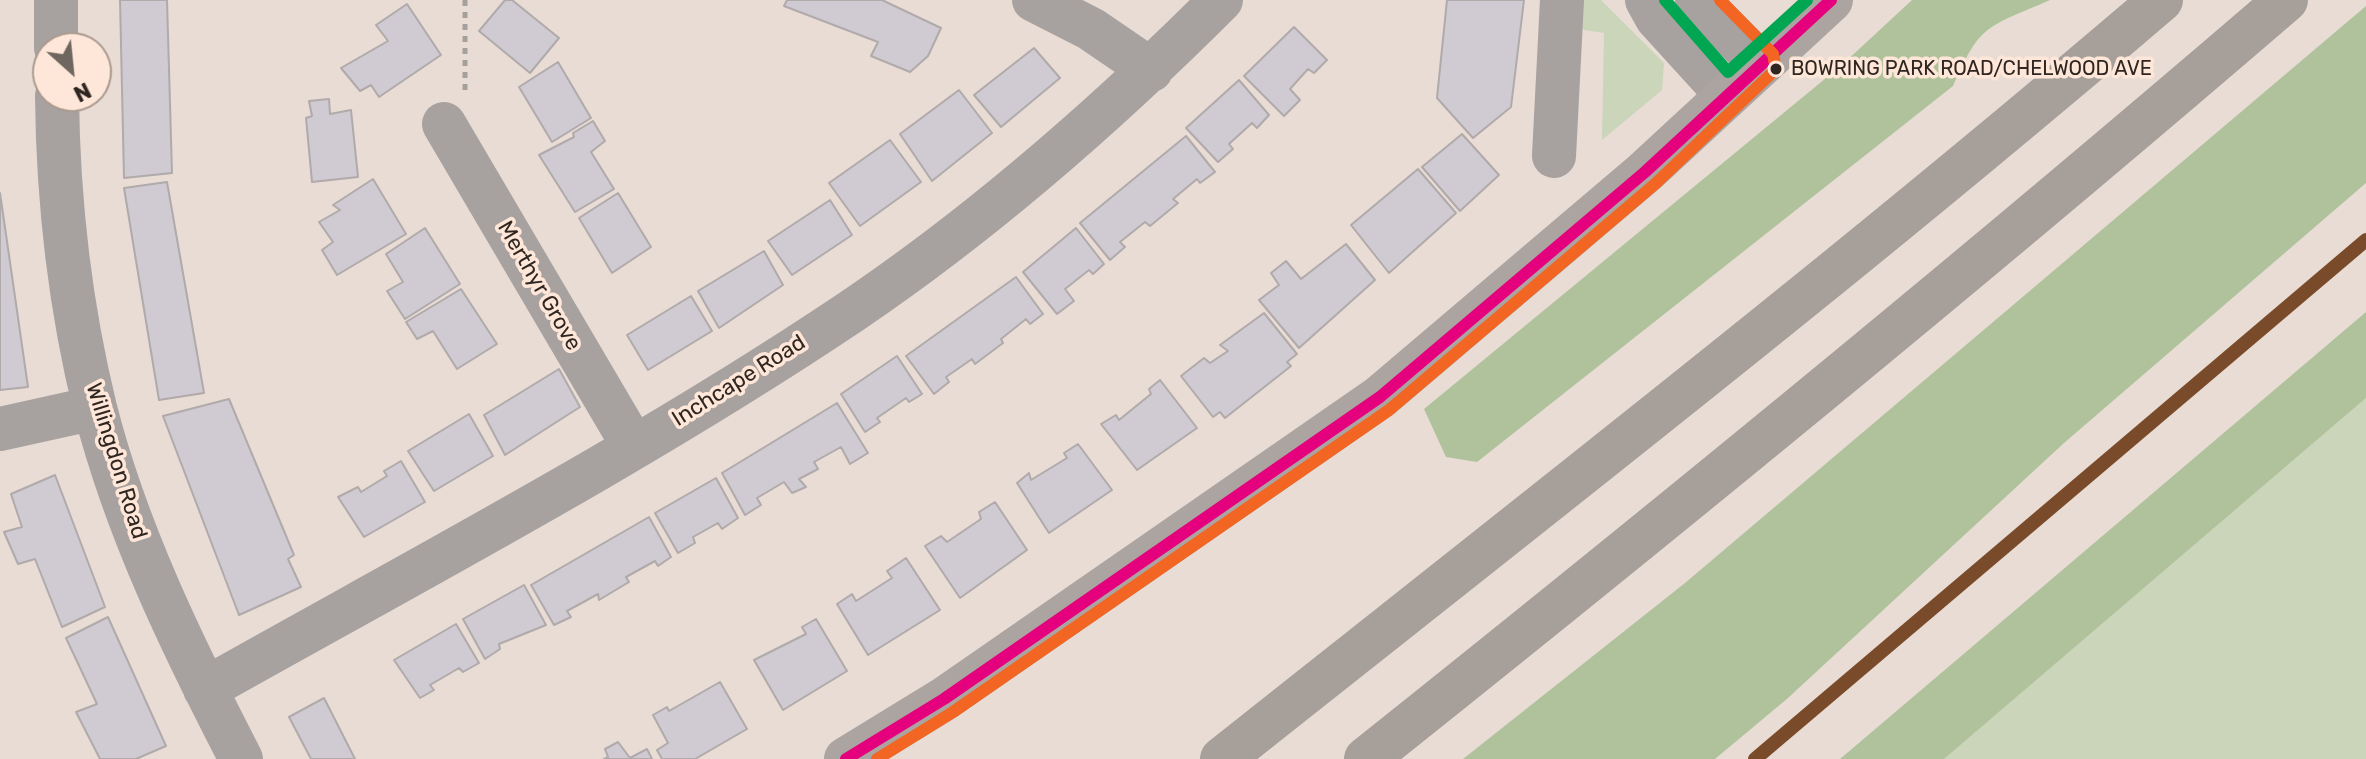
<!DOCTYPE html>
<style>
body{margin:0}
#map{position:relative;width:2366px;height:759px;overflow:hidden;background:#e8dcd4;font-family:Rubik,sans-serif}
canvas{display:block}
.north{position:absolute;left:32px;top:32px;width:80px;height:80px;box-sizing:border-box;background:#fee7d9;border:2px solid #ab9a8f;border-radius:50%;rotate:153deg;font-size:22px;font-weight:700;line-height:32px;text-align:center;color:#2f2621}
.north::after{content:'';display:block;margin:auto;width:28px;height:36px;background:#706660;clip-path:polygon(50% 0,100% 100%,50% 72%,0 100%)}
</style>
<div id="map">
<canvas width="2366" height="759"></canvas>
<div class="north">N</div>
</div>
<script>
const ctx = document.querySelector('canvas').getContext('2d');
ctx.lineJoin = 'round';
function fill(path, color) {
  ctx.fillStyle = color;
  ctx.fill(path, 'evenodd');
}
function trace(path, color, width, dash) {
  ctx.strokeStyle = color;
  ctx.lineWidth = width;
  ctx.lineCap = dash ? 'butt' : 'round';
  ctx.setLineDash(dash || []);
  ctx.stroke(path);
}
function label(font, color, halo, rows, align = 'center') {
  ctx.font = font + ' Rubik,sans-serif';
  ctx.lineWidth = 7;
  ctx.setLineDash([]);
  ctx.textBaseline = 'middle';
  ctx.strokeStyle = halo;
  ctx.fillStyle = color;
  for (const [text, x, y, turn = 0] of rows) {
    ctx.save();
    ctx.translate(x, y);
    ctx.rotate((+turn || 0) * Math.PI / 180);
    ctx.textAlign = isNaN(turn) ? turn : align;
    if (halo) ctx.strokeText(text, 0, 0);
    ctx.fillText(text, 0, 0);
    ctx.restore();
  }
}
fill(new Path2D(`
 M 1580,0 L 1601,0 L 1664,63 L 1662,90 L 1602,140 L 1604,33 L 1584,30 L 1579,24 Z
 M 2366,398 L 2366,759 L 1944,759 Z`), '#cad5ba');
fill(new Path2D(`
 M 1912,0 L 2050,0 C 1987,28 1981,22 1953,86 L 1477,462 L 1446,457 L 1424,409 L 1843,64 Z
 M 2366,6 L 2366,183 L 2064,443 L 1788,698 L 1715,759 L 1463,759 L 1685,583 Z
 M 2366,312 L 2366,398 L 1944,759 L 1840,759 Z`), '#b0c29c');
const building = new Path2D(`
 M 120,0 L 167,0 L 172,173 L 124,178 Z
 M 505,0 L 512,0 L 559,38 L 530,73 L 479,31 Z
 M 787,0 L 882,0 L 941,28 L 928,56 L 910,72 L 871,56 L 878,42 L 784,6 Z
 M 1447,0 L 1524,0 L 1511,107 L 1473,138 L 1437,98 Z
 M 407,4 L 441,55 L 379,97 L 371,85 L 360,91 L 341,68 L 388,41 L 376,25 Z
 M 1294,27 L 1327,60 L 1314,73 L 1308,69 L 1290,89 L 1300,100 L 1284,116 L 1244,76 Z
 M 1034,48 L 1060,78 L 1001,127 L 974,95 Z
 M 558,62 L 591,118 L 552,142 L 519,87 Z
 M 1239,80 L 1269,115 L 1257,128 L 1252,123 L 1229,144 L 1233,149 L 1218,162 L 1186,128 Z
 M 959,90 L 992,133 L 932,181 L 900,134 Z
 M 329,99 L 330,114 L 351,110 L 358,177 L 312,182 L 306,118 L 312,116 L 309,101 Z
 M 593,121 L 605,141 L 591,152 L 614,189 L 575,212 L 539,155 L 574,137 L 573,133 Z
 M 1462,134 L 1499,175 L 1460,211 L 1422,167 Z
 M 1186,136 L 1215,172 L 1200,183 L 1197,179 L 1173,199 L 1178,203 L 1150,226 L 1145,222 L 1120,242 L 1125,247 L 1110,260 L 1080,223 Z
 M 890,140 L 921,182 L 860,226 L 829,183 Z
 M 1418,169 L 1456,213 L 1389,273 L 1351,225 Z
 M 373,179 L 406,234 L 337,275 L 322,250 L 333,242 L 319,222 L 340,210 L 333,205 Z
 M 167,182 L 204,393 L 159,400 L 124,188 Z
 M 0,193 L 28,387 L 0,390 Z
 M 618,193 L 651,247 L 612,273 L 579,218 Z
 M 830,200 L 852,235 L 792,275 L 768,241 Z
 M 425,228 L 460,284 L 405,319 L 387,291 L 403,282 L 386,254 Z
 M 1076,228 L 1104,264 L 1093,274 L 1089,270 L 1065,289 L 1074,301 L 1057,314 L 1023,272 Z
 M 1346,244 L 1375,280 L 1299,348 L 1259,300 L 1279,285 L 1271,273 L 1286,261 L 1301,279 Z
 M 764,251 L 783,285 L 719,328 L 698,291 Z
 M 1016,277 L 1043,314 L 1030,324 L 1026,319 L 1001,339 L 1003,343 L 975,364 L 972,359 L 946,377 L 949,382 L 934,394 L 906,356 Z
 M 461,289 L 497,344 L 457,369 L 433,331 L 417,339 L 406,322 Z
 M 691,296 L 712,331 L 648,370 L 627,335 Z
 M 1264,313 L 1297,354 L 1287,362 L 1291,366 L 1225,418 L 1220,412 L 1213,417 L 1181,376 L 1204,358 L 1210,363 L 1228,351 L 1220,345 Z
 M 897,356 L 922,394 L 909,402 L 906,398 L 877,418 L 880,422 L 865,432 L 841,394 Z
 M 559,369 L 580,407 L 505,455 L 484,415 Z
 M 1160,380 L 1197,428 L 1137,470 L 1101,424 L 1116,415 L 1119,420 L 1151,394 L 1149,389 Z
 M 229,399 L 294,555 L 288,559 L 301,587 L 239,615 L 163,416 Z
 M 837,403 L 868,453 L 850,464 L 841,447 L 814,462 L 818,469 L 799,479 L 806,487 L 792,493 L 784,482 L 757,498 L 761,505 L 745,515 L 722,473 Z
 M 469,414 L 493,456 L 434,491 L 408,451 Z
 M 1078,444 L 1112,490 L 1049,533 L 1017,483 L 1029,473 L 1031,480 L 1067,458 L 1064,453 Z
 M 401,461 L 425,502 L 364,537 L 338,497 L 358,487 L 361,492 L 387,476 L 384,471 Z
 M 55,475 L 105,607 L 62,627 L 35,559 L 18,564 L 4,532 L 22,527 L 11,494 Z
 M 716,478 L 738,518 L 722,529 L 718,523 L 693,537 L 695,543 L 678,553 L 655,513 Z
 M 995,502 L 1027,550 L 960,598 L 925,546 L 941,536 L 947,542 L 981,519 L 979,512 Z
 M 649,517 L 671,557 L 658,566 L 655,561 L 626,577 L 629,582 L 599,600 L 598,594 L 567,611 L 571,617 L 554,625 L 531,585 Z
 M 906,558 L 940,610 L 868,655 L 837,604 L 852,594 L 856,601 L 892,578 L 887,571 Z
 M 524,585 L 546,625 L 499,644 L 500,649 L 485,659 L 463,619 Z
 M 108,617 L 166,746 L 136,759 L 100,759 L 76,712 L 97,704 L 66,638 Z
 M 816,619 L 847,671 L 783,710 L 754,660 L 806,634 L 802,627 Z
 M 456,624 L 479,663 L 463,672 L 459,668 L 430,685 L 434,690 L 420,698 L 394,660 Z
 M 720,682 L 747,729 L 695,759 L 662,759 L 657,750 L 668,743 L 653,715 L 667,707 L 669,711 Z
 M 324,698 L 355,759 L 311,759 L 289,717 Z
 M 618,742 L 630,758 L 647,749 L 652,759 L 604,759 L 608,757 L 605,749 Z`);
fill(building, '#d0cad3');
trace(building, '#b0aaaa', 2);
trace(new Path2D(`
 M 465,90 L 465,0`), '#a6a09d', 5, [6, 6]);
trace(new Path2D(`
 M 56,0 L 56,48
 M 1034,0 L 1091,29 L 1151,70
 M 1647,0 L 1657,18 L 1727,95
 M 1697,0 L 1761,64
 M 57,96 C 58,201 70,306 95,408 C 126,530 183,647 241,759
 M 444,124 L 634,447
 M 1554,156 L 1562,0
 M 0,429 L 95,408
 M 205,689 C 422,567 645,450 852,311 C 985,221 1108,113 1221,0`), '#a7a19f', 44);
trace(new Path2D(`
 M 846,759 L 944,699 L 1380,397 L 1645,172 L 1831,0`), '#aca4a0', 44);
trace(new Path2D(`
 M 1222,759 C 1537,509 1855,262 2161,0
 M 1366,759 C 1677,511 1984,260 2286,0`), '#a79f9a', 44);
trace(new Path2D(`
 M 846,759 L 944,699 L 1380,397 L 1645,172 L 1831,0`), '#e5007d', 12);
trace(new Path2D(`
 M 877,759 L 953,712 L 1389,410 L 1655,184 L 1776,69 L 1773,54 L 1720,0`), '#f26522', 12);
trace(new Path2D(`
 M 1665,0 L 1728,72 L 1807,0`), '#00a651', 12);
trace(new Path2D(`
 M 1755,759 L 2366,240`), '#7a4b2a', 14);
for (const [x, y, r, color] of [
 [1776,69,7,"#2f2621"]
]) {
  const dot = new Path2D();
  dot.arc(x, y, r, 0, 2 * Math.PI);
  ctx.fillStyle = color;
  ctx.fill(dot);
  trace(dot, '#fee7d9', 3);
}
label('20px', '#2f2621', '#fee7d9', [
 ["BOWRING PARK ROAD/CHELWOOD AVE",1791,69]
], 'left');
label('22px', '#2f2621', '#fee7d9', [
 ["Merthyr Grove",539,286,60],
 ["Inchcape Road",739,381,-32],
 ["Willingdon Road",116,461,73]
]);
</script>
